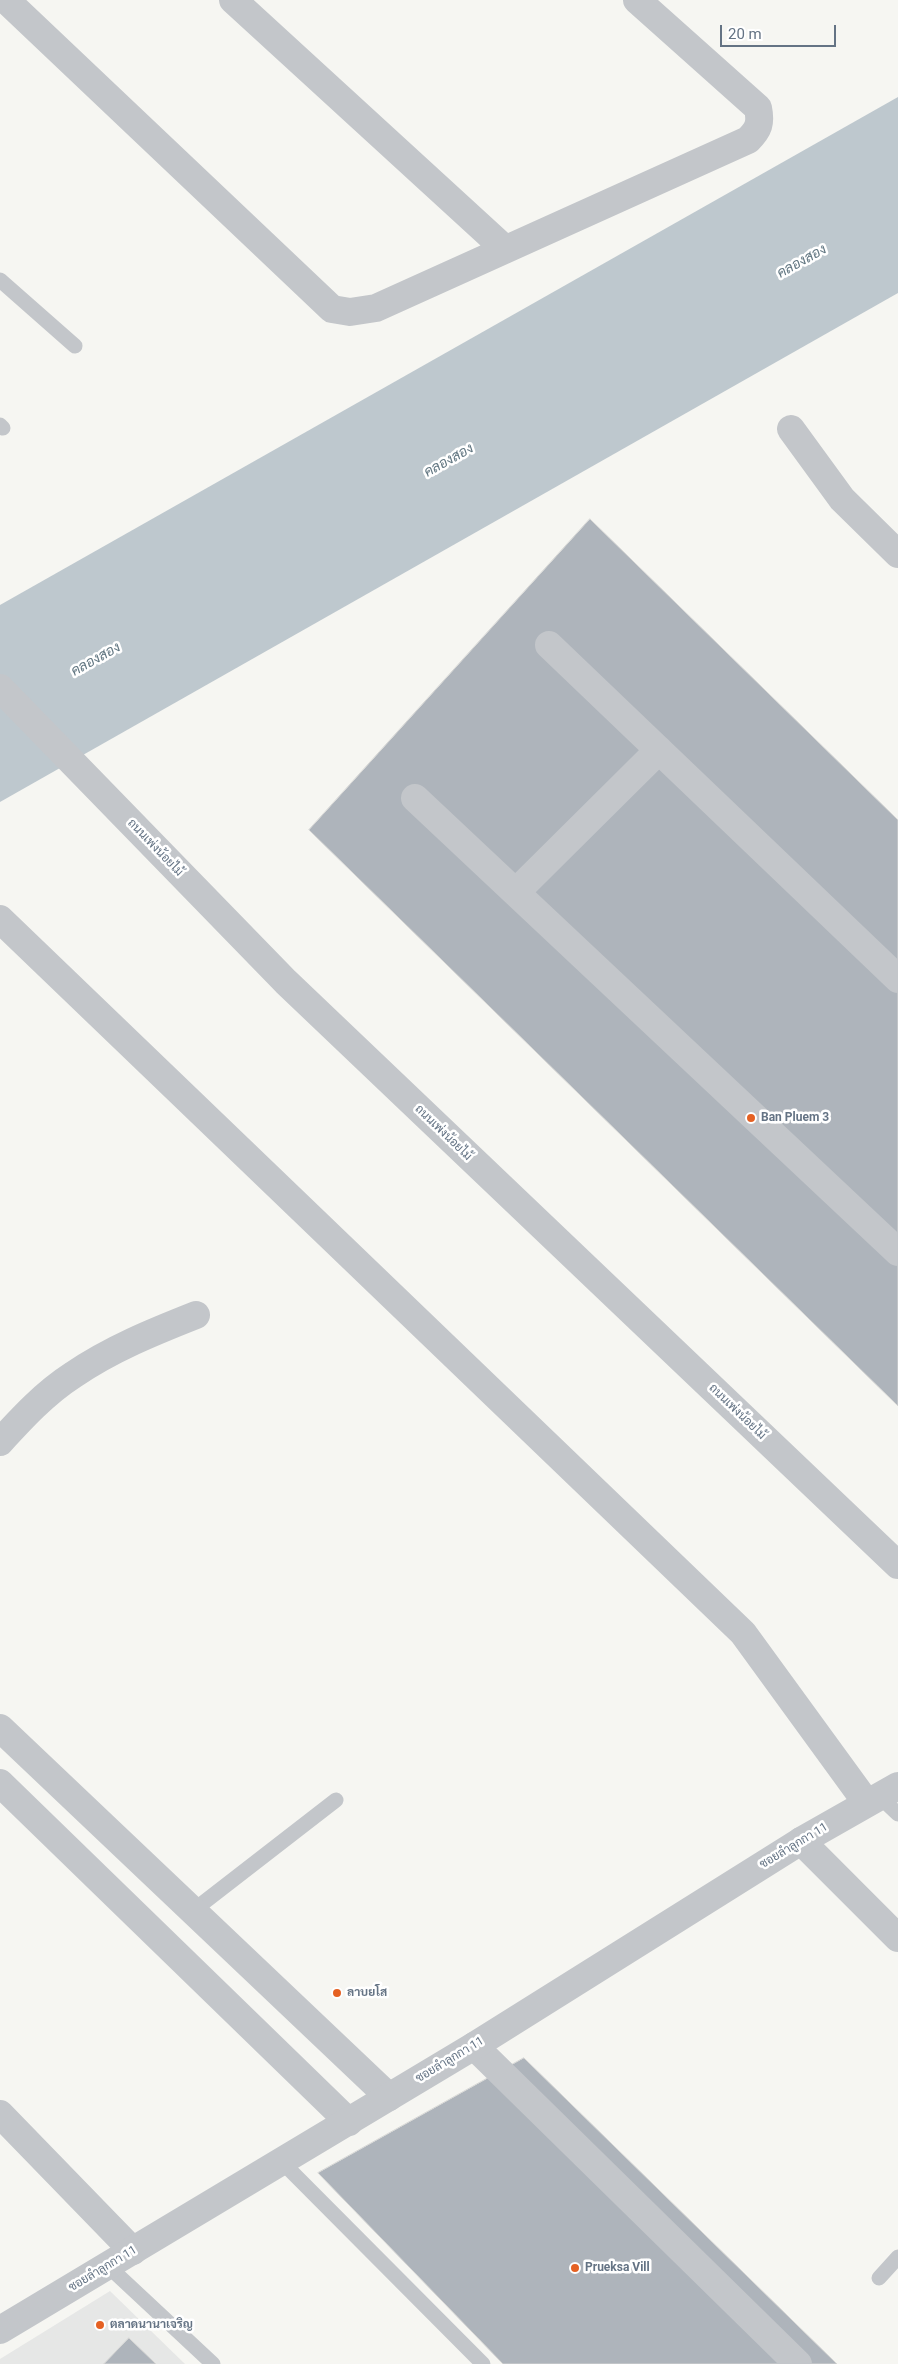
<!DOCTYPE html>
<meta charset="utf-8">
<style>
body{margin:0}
#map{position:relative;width:898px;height:2364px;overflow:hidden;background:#f6f6f2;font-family:Roboto,sans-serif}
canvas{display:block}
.scale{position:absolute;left:720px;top:25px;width:116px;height:22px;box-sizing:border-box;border:2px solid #647384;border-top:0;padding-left:6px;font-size:15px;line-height:18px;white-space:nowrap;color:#647384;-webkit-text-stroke:4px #fff;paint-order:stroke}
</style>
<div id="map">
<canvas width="898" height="2364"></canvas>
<div class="scale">20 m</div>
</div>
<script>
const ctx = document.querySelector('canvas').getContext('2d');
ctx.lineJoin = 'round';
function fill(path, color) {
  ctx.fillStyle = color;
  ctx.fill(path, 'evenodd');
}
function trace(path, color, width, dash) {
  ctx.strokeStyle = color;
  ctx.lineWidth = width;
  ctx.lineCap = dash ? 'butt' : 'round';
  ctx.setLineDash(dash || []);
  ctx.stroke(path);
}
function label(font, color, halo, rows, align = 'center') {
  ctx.font = font + ' Roboto,Sarabun,sans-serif';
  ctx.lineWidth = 5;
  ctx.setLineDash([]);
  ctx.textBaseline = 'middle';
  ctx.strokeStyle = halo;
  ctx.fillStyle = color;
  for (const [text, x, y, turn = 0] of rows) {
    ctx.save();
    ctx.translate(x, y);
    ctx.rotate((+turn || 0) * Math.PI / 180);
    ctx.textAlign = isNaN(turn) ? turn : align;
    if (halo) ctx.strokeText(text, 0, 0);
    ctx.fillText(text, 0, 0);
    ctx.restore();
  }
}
fill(new Path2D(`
 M 110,2291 L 185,2364 L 0,2364 L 0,2359 Z`), '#e6e7e6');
fill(new Path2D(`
 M 898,97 L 898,293 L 0,802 L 0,605 Z`), '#bec8ce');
const building = new Path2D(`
 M 590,519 L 898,820 L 898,1406 L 309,830 Z
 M 524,2058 L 837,2364 L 503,2364 L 318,2173 Z
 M 129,2338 L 156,2364 L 104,2364 Z`);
fill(building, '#aeb4bb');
trace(building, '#d7d7d5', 1);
trace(new Path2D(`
 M 0,280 L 75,346
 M 0,425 L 3,428
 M 879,1796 L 898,1814
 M 194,1910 L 336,1800
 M 282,2162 L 483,2364
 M 108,2266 L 213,2364
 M 879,2278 L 898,2257`), '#c3c6ca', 15);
trace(new Path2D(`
 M 6,0 L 332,309 L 350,312 L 376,308 L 748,140 C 759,129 761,123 758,108 L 637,0
 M 233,0 L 505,249
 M 791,429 L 842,499 L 898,554
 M 549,645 L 898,979
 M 0,688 L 286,982 L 898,1565
 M 415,798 L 898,1252
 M 516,892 L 659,750
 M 0,919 L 743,1633 L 866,1802
 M 0,1442 C 22,1418 45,1393 73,1375 C 111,1349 153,1332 196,1315
 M 0,1728 L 389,2097
 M 0,1783 L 349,2122
 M 801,1841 L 898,1938
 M 474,2046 L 798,2364
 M 0,2114 L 133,2251`), '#c3c6ca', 28);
trace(new Path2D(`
 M 0,2330 L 474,2046 L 801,1841 L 898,1786`), '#c3c6ca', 28);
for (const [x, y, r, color] of [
 [751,1118,5,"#e56123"],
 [337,1993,5,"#e56123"],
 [575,2268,5,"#e56123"],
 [100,2325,5,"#e56123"]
]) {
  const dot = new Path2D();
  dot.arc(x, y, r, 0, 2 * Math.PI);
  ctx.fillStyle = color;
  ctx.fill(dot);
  trace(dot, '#fff', 2);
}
label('12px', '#647384', '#fff', [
 ["ถนนเพ่งน้อยไม้",155,848,46],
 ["ถนนเพ่งน้อยไม้",443,1133,44],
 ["ถนนเพ่งน้อยไม้",737,1412,44],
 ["ซอยลำลูกกา 11",794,1846,-31],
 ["ซอยลำลูกกา 11",450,2060,-31],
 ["ซอยลำลูกกา 11",103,2269,-31]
]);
label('bold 12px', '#647384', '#fff', [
 ["Ban Pluem 3",761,1118],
 ["ลาบยโส",347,1993],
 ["Prueksa Vill",585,2268],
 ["ตลาดนานาเจริญ",110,2325]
], 'left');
label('italic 14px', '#607580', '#fff', [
 ["คลองสอง",802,262,-29],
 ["คลองสอง",449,461,-29],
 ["คลองสอง",96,660,-29]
]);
</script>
